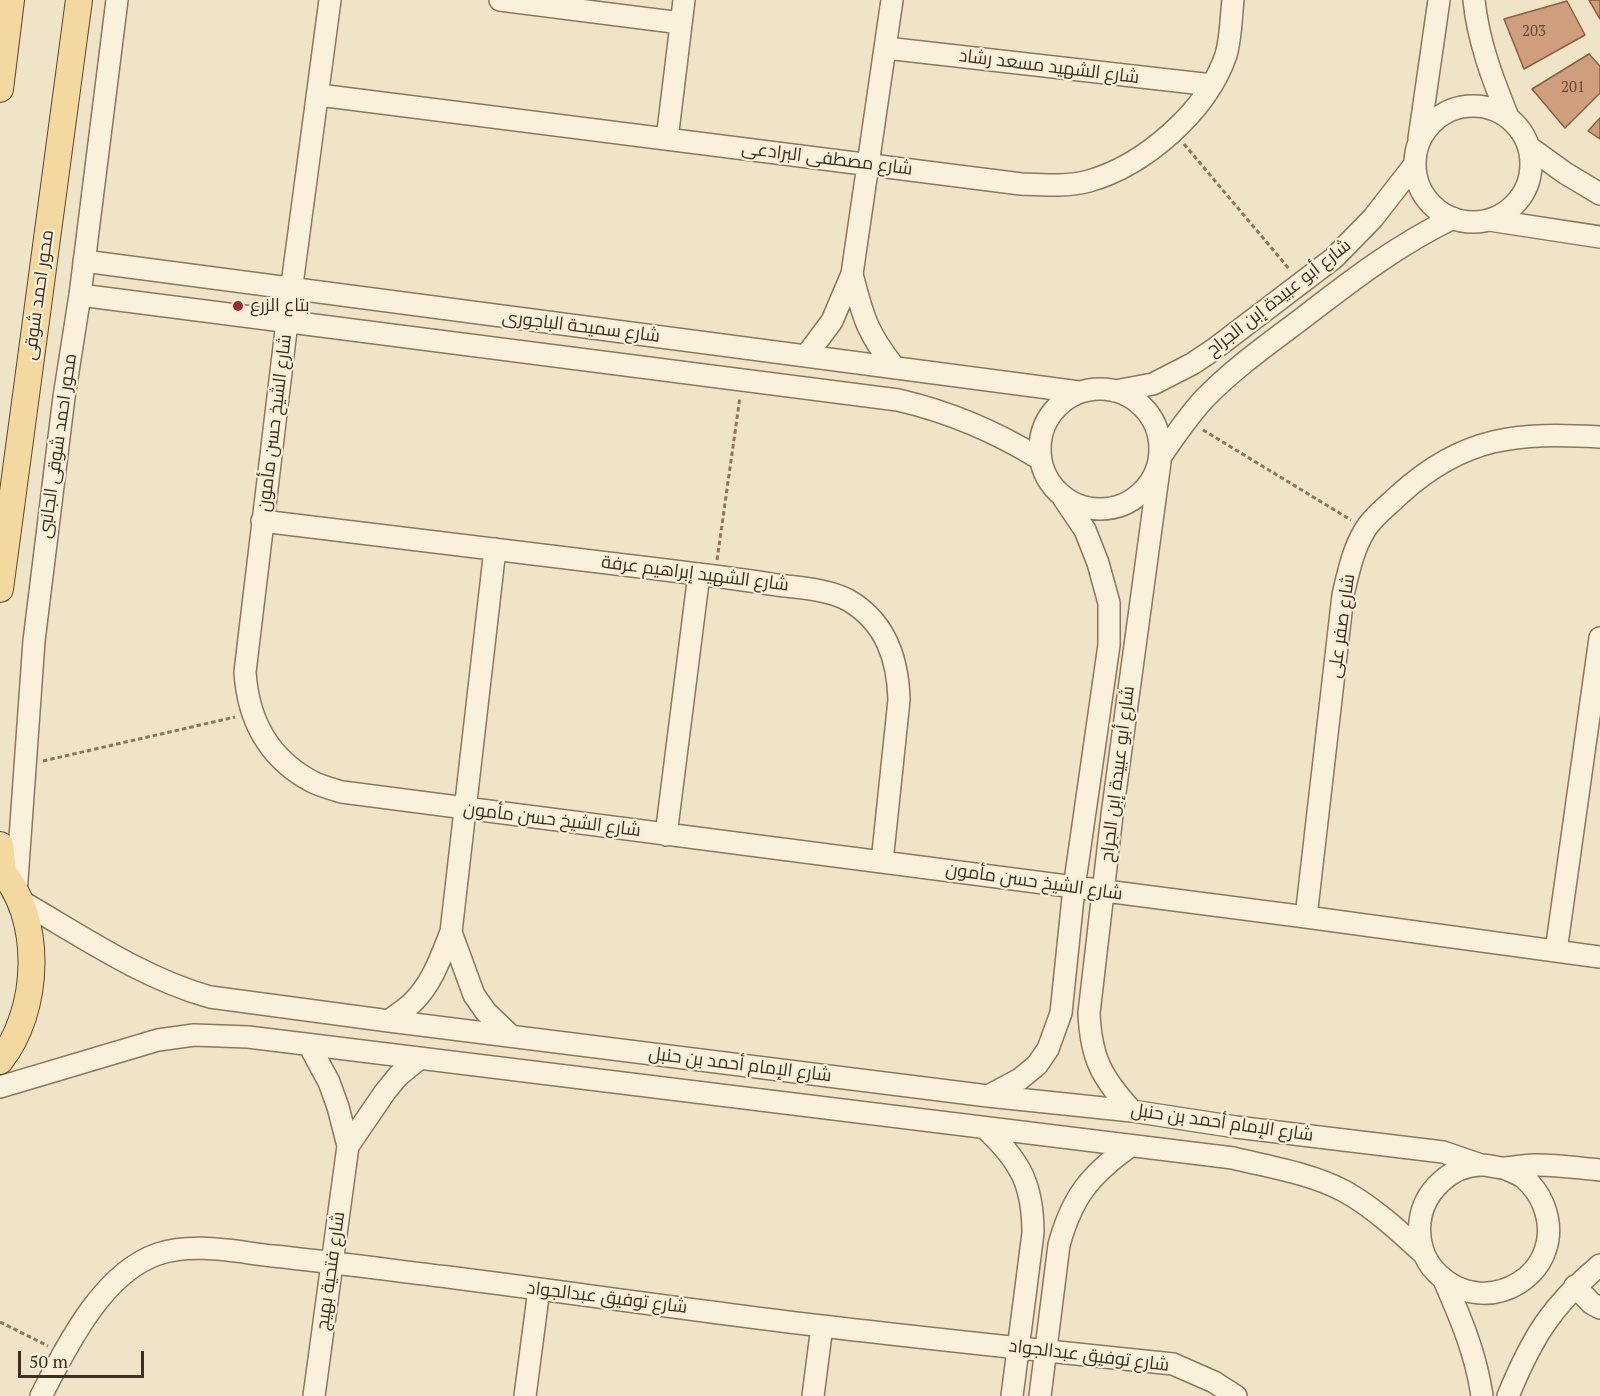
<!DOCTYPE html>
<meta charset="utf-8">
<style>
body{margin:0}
#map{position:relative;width:1600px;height:1396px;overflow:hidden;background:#f0e4c8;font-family:"PT Serif",serif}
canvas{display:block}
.scale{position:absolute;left:18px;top:1351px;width:126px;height:27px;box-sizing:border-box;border:3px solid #3d2e20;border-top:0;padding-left:8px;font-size:18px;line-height:21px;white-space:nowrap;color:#3d2e20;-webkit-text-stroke:4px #f7eed8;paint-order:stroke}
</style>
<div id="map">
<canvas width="1600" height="1396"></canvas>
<div class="scale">50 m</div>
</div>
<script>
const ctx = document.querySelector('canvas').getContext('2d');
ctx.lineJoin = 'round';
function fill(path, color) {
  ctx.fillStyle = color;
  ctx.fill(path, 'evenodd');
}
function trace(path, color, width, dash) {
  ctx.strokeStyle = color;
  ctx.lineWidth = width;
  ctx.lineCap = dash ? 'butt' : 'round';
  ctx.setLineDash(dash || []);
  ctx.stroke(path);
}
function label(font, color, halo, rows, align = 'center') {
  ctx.font = font + ' "PT Serif",Cairo,serif';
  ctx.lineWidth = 4.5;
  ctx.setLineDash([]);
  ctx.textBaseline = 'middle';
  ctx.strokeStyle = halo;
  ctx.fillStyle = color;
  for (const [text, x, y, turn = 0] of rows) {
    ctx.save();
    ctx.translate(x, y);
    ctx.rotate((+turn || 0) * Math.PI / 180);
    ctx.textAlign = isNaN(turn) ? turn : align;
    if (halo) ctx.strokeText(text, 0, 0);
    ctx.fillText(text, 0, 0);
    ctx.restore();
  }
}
const building = new Path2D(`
 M 1589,0 L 1600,0 L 1600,19 Z
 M 1567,1 L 1585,35 L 1524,69 L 1504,19 Z
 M 1589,54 L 1600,66 L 1600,93 L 1565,128 L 1532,89 Z
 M 1600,118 L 1600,139 L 1588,131 Z`);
fill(building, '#cf9f7d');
trace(building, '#8d5f41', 1.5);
const minor = new Path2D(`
 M 330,0 L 287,322 L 245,672 C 248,719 268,758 311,781 C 320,786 332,789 342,792 L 1306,917 L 1600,957
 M 500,0 L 681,23
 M 1474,0 C 1478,41 1493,80 1508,117
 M 886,48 L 1212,85
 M 319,95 L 1021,184 C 1043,185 1067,187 1089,181 C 1145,165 1207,111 1226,55 C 1231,38 1231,17 1233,0
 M1415 164a58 58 0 1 1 116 0a58 58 0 1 1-116 0Z
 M 667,139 L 684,0
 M 1419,139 L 1439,0
 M 1529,147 L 1565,173 L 1600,194
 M 1489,220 L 1600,237
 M 84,261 L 1079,392
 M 852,274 C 863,317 867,333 895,368
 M 80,295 L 898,400 C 950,412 995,431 1040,459
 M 806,356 L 832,321 L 852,274 L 892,0
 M1040 449a60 60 0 1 1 120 0a60 60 0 1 1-120 0Z
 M 1115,391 L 1153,384 L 1192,364 L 1213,350 L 1334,258 L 1373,218 L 1415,164
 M 1161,456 C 1175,436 1188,416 1205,398 C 1236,366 1273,341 1308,314 C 1356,277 1398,245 1453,218
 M 262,521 C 402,538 542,555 682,572 C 714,576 746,580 777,585 C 800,588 827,589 848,600 C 886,622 898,659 899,700 L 882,862
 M 666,835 L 699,574
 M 16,894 L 34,641 L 64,397 L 80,295 L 117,0
 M 19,900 C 80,935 142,978 210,997 L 389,1021 L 988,1096 L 1132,1111 L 1236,1127 L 1443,1152 L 1481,1165
 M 1306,917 L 1343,595 C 1348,574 1353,549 1365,530 C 1373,516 1389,505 1400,494 C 1464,436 1518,432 1600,437
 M 451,932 L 474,995 L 486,1012 L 510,1035
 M 1556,951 L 1600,638
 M 389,1021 C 396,1015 405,1010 412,1003 C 432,984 441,957 451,932 L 495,549
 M 309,1045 L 329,1082 L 338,1107 L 348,1146 L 314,1396
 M 0,1087 L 158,1040 L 194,1035 L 248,1037 L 1233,1158 C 1269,1167 1310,1173 1344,1191 C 1373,1207 1399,1231 1424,1254
 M 988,1096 L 1020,1079 L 1037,1065 L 1048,1049 L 1061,1013 L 1074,888 L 1109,645 L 1109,603 L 1098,563 L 1085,530 L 1064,499
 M 1132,1111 C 1102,1078 1091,1059 1089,1013 L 1112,815 L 1160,462
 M 987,1130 C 1021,1162 1033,1186 1033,1233 L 1012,1396
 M 348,1146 L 385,1092 L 398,1076 L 420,1058
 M 1504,1168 C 1510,1171 1519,1174 1524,1178 C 1532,1185 1539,1194 1543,1204 C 1571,1272 1486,1324 1436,1272 C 1423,1259 1418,1240 1420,1222 C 1423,1192 1451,1165 1482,1165 C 1489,1165 1497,1168 1504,1168 C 1514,1168 1523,1165 1532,1165 C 1554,1164 1577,1168 1600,1170
 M 1444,1280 C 1461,1319 1476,1354 1482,1396
 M 1575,1286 L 1591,1303 L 1600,1308
 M 41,1396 C 67,1346 102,1273 158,1254 C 195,1242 236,1252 273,1256 C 332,1262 390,1270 448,1277 C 573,1293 697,1311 822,1326 C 939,1340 1056,1352 1173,1364 L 1214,1382 L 1236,1396
 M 525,1396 L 539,1289
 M 813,1396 L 822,1326
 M 1040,1396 L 1059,1245 C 1072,1197 1090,1175 1129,1147
 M 1508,1396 C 1532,1338 1551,1306 1600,1265`);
const major = new Path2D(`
 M 0,89 L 11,0
 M 0,589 L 79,0
 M 0,845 L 3,872
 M 0,869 C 44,918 40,1011 0,1061`);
trace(minor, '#8d765c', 24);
trace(major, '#5b4430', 28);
trace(new Path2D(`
 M 1184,144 L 1290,270
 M 1203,430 L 1351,520
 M 717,560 L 740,397
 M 43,761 L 235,717
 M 0,1322 L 48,1346`), '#8d765c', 3, [4.5, 3]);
trace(minor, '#faf1dc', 21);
trace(major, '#f3d9a0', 26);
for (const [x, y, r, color] of [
 [238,306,6,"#9e2a2b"]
]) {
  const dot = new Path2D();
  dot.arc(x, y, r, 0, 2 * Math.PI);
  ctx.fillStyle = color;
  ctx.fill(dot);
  trace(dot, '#f7eed8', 2);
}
label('15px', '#624a37', null, [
 ["203",1534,32],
 ["201",1573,88]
]);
label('18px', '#3d2e20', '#f7eed8', [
 ["شارع الشهيد مسعد رشاد",1049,67,7],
 ["شارع مصطفى البرادعى",827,159,7],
 ["محور احمد شوقى",39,295,-82],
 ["شارع أبو عبيدة إبن الجراح",1279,298,-38],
 ["شارع سميحة الباجورى",581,327,7],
 ["شارع الشيخ حسن مأمون",275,423,-83],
 ["محور احمد شوقى الجانبى",58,446,-82],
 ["شارع الشهيد إبراهيم عرفة",695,574,7],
 ["شارع صفر على",1342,626,-82],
 ["شارع أبو عبيدة إبن الجراح",1118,774,-83],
 ["شارع الشيخ حسن مأمون",552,820,7],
 ["شارع الشيخ حسن مأمون",1034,882,8],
 ["شارع الإمام أحمد بن حنبل",740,1065,7],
 ["شارع الإمام أحمد بن حنبل",1222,1123,8],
 ["شارع فتحية بهيج",331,1271,-82],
 ["شارع توفيق عبدالجواد",607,1298,7],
 ["شارع توفيق عبدالجواد",1089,1356,7]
]);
label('18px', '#3d2e20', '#f7eed8', [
 ["بتاع الزرع",250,306]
], 'left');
</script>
